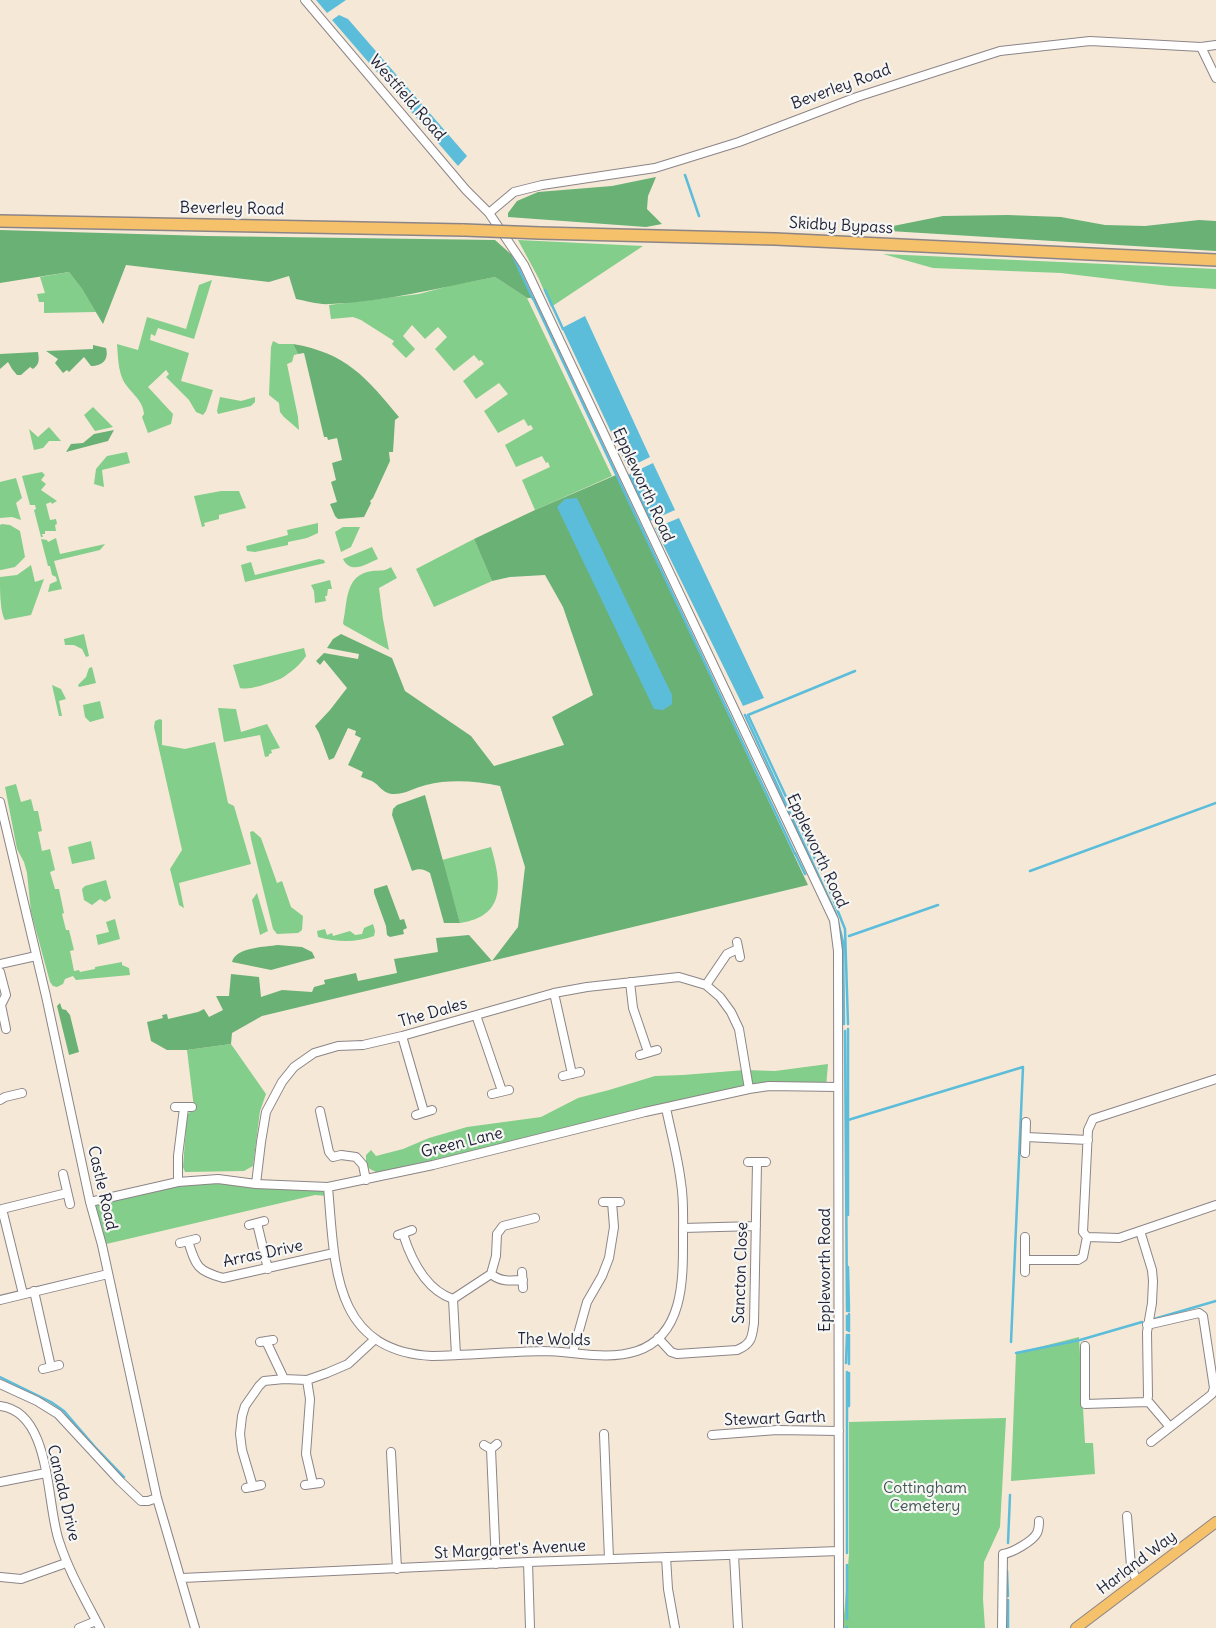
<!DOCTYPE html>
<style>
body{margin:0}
canvas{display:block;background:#f5e8d6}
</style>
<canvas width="1216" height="1628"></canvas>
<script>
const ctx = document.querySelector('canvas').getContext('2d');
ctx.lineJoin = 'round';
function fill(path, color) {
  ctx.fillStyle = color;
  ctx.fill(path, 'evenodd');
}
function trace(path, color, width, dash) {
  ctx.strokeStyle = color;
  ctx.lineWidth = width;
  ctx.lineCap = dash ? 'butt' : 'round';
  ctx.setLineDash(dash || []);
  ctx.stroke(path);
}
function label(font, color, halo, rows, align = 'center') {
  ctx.font = font + ' Delius,sans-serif';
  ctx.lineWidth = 4.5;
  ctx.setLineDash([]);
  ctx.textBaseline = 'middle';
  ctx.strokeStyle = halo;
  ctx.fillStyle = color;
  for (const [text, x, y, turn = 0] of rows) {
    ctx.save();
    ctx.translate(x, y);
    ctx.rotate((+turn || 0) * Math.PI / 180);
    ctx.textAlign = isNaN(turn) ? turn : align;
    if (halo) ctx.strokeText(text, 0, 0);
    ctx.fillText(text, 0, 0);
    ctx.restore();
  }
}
fill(new Path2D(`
 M 518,240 L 643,246 L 551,307 L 539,279 Z
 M 883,254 L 1216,269 L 1216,289 L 1169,286 L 1061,273 L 933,268 Z
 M 69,272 L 82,289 L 96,312 L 44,313 L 44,302 L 39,302 L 37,294 L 45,293 L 40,277 Z
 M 495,277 L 527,298 L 612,476 L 535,510 L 522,480 L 550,467 L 548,462 L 546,463 L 542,456 L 516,467 L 505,445 L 533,429 L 531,425 L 528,426 L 524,419 L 498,433 L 484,411 L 508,394 L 499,383 L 476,399 L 463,381 L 484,364 L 481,360 L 479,361 L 474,355 L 454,371 L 435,349 L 447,337 L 438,327 L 425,339 L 412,325 L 403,336 L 415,349 L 406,358 L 392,344 L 394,341 L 361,320 L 353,317 L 331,319 L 329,305 L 419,294 L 453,285 Z
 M 212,280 L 194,339 L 158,328 L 155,336 L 151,334 L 150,340 L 189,353 L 181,381 L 213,390 L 206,411 L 203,415 L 196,412 L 189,400 L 166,377 L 169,374 L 166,370 L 148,387 L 173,414 L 171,424 L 148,433 L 142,417 L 144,414 C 143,399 129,392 123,380 C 118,369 118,356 117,344 L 138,350 L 147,317 L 186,329 L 199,285 Z
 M 273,341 L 279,344 L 293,344 L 298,354 L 294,355 L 292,362 L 287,364 L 298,417 L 299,430 L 284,417 L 280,412 L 279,403 L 269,395 L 271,347 Z
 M 220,397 L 241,401 L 255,397 L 255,402 L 251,406 L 218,414 L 217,411 Z
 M 93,407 L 113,427 L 95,431 L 84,415 Z
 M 49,427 L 61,441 L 49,441 L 43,448 L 34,450 L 29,429 L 38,437 Z
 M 127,452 L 130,463 L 102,470 L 104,487 L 94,484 L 96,469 L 107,456 Z
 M 42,472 L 45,475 L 41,480 L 46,484 L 41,490 L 57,501 L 52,504 L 51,502 L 46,504 L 50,520 L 56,519 L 57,524 L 55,525 L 56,531 L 45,531 L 45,534 L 42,534 L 43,537 L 41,537 L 34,510 L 36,509 L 35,505 L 30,505 L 22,476 Z
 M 16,478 L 22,498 L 16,503 L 21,520 L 12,517 L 0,518 L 0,482 Z
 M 221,491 L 239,491 L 246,508 L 219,515 L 219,519 L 204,523 L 205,526 L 202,527 L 194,496 Z
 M 318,523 L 318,533 L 307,538 L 288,542 L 288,545 L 255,552 L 247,551 L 246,546 L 288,535 L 287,530 Z
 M 2,524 L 10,525 L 20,531 L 25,557 L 15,567 L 1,570 L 0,570 L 0,525 Z
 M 343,527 L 360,527 L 351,547 L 341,552 L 335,532 Z
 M 56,538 L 60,554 L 105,544 L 100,550 L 54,561 L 62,589 L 48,592 L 50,584 L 57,581 L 56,577 L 52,575 L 50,566 L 48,566 L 41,539 L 47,540 L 48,542 Z
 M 474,539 L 492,581 L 434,607 L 416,569 Z
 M 372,547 L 378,559 C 366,564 351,575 343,559 Z
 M 319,559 L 324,560 L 325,563 L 245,582 L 241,565 L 251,562 L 255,575 Z
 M 31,565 L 35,582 L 44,579 L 31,615 L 5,620 C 0,612 0,589 0,577 L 17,575 Z
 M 391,567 L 397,578 L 379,588 L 383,619 L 389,650 L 344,625 L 343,623 C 348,602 344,575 372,571 C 380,570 384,572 391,567 Z
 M 330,580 L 332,589 L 328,589 L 327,596 L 325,596 L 326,601 L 315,603 L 314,591 L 311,585 Z
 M 84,634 L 89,656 L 86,657 L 82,649 L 74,645 L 65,645 L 64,639 Z
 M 304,648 L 306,656 C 301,664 290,673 282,678 C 274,682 248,691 240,688 L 233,665 Z
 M 92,667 L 96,683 L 79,687 L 78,685 L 86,677 L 89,668 Z
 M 52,685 L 61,689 L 66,699 L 59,701 L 62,716 L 59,716 Z
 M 100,701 L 104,718 L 90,722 L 85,717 L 83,705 Z
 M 218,708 L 236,709 L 241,732 L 267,724 L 280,748 L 271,750 L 272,753 L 269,754 L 269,756 L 265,757 L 260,735 L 224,742 Z
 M 160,719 L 162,720 L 162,745 L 185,749 L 215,742 L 228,803 L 234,806 L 251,864 L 179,883 L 184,908 L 179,905 L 170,869 L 182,850 L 154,727 L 155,721 Z
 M 16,784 L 21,802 L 31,799 L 34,811 L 38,811 L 42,831 L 38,832 L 42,851 L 50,849 L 55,870 L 50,872 L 55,889 L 59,889 L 64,913 L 62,914 L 66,930 L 69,930 L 74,950 L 70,951 L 74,971 L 79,970 L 80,972 L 95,969 L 95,967 L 122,962 L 122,965 L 129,968 L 130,975 L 76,980 L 73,976 L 65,979 L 63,984 L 57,987 L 53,986 L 50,982 L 31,912 L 27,873 L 24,862 L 17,849 L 5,787 Z
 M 253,831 L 261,838 L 277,883 L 282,881 L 291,907 L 303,916 L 302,930 L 298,933 L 277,934 L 273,929 L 251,839 L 250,832 Z
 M 91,841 L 95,859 L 72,864 L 68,847 Z
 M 491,847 C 501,882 507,916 460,923 L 442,860 Z
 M 106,880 L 111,898 L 105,902 L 100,899 L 92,905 L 84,900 L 82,889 L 85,886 Z
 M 257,893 L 268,931 L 260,935 L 252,900 Z
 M 115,919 L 120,939 L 98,945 L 96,935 L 109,932 L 106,922 Z
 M 373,924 L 375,931 L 374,936 C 355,943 337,942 318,937 L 317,931 L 325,929 L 327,935 L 332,933 L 333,936 L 350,931 L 355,935 L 362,934 L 364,928 Z
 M 231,1044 L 266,1094 L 260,1111 L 253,1166 L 244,1171 L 185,1172 L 183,1167 L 187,1115 L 194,1108 L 187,1050 Z
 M 828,1064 L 826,1087 L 769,1086 L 384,1176 L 370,1169 L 366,1165 L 366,1155 L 371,1150 L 376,1156 L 403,1149 L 429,1138 L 467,1127 L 541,1117 L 578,1098 L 609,1090 L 655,1076 L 683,1075 L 745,1070 L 775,1071 Z
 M 218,1179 L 328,1187 L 328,1196 L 315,1195 L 102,1245 L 90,1202 L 178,1182 Z
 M 1079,1337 L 1085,1443 L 1093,1443 L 1095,1474 L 1011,1481 L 1016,1353 Z
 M 1006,1418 L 1000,1527 L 984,1562 L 983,1599 L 985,1628 L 843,1628 L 849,1554 L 849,1422 Z`), '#83ce8a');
fill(new Path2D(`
 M 656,177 L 648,196 L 647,209 L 662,224 L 646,227 L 508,217 L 508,213 L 517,201 L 538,192 L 612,186 Z
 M 1008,215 L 1061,217 L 1105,225 L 1145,226 L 1199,220 L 1216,221 L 1216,251 L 873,230 L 943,216 Z
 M 0,230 L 207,236 L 495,240 L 513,256 L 533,298 L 527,298 L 495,277 C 441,287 386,302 330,304 C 319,305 307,301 296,299 L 289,276 L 269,282 L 126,265 L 103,324 L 82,289 L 69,272 L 0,283 Z
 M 293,344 C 346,353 366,377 399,417 L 395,420 L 393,452 L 389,452 L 390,461 L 373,498 L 370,501 L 371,503 L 364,517 L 338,519 L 335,516 L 330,504 L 337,502 L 331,482 L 336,480 L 332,463 L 342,460 L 337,438 L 328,440 L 327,437 L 324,437 L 304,353 L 298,354 Z
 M 93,345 L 106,348 C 109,359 103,366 91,366 L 84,357 L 69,372 L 67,370 L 63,373 L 55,363 L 58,359 L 46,351 L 93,349 Z
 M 38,352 C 39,359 40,364 33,369 L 30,367 L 21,375 L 17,375 L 12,369 L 8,362 L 0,369 L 0,354 Z
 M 114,430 L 108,441 L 66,452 L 71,444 L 83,443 L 94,434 Z
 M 616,475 L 808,885 L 262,1016 L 232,1033 L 231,1044 L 187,1050 L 167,1050 L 151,1041 L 147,1022 L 163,1018 L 162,1015 L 167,1014 L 168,1019 L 198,1012 L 204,1009 L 209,1017 L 223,1010 L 216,996 L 229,996 L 231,974 L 259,977 L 261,997 L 282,990 L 312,992 L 314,987 L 325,984 L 324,980 L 356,973 L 358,981 L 397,973 L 394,959 L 438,952 L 436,938 L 469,935 L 492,961 L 518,927 L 525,867 L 500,786 C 476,781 450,779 426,785 C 414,788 404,795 392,794 C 384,793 381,788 375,783 C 371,780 366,779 361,777 L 363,772 L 348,765 L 361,738 L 355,735 L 356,731 L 348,728 L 334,758 L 329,760 L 319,733 L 315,726 L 330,710 L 347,688 L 324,660 L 320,665 L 316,661 L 324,653 L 358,659 L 359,654 L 327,648 L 333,639 L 341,634 L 392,658 L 405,691 L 471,736 L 494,766 L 564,745 L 552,717 L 593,695 L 563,607 L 545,575 L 510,577 L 492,581 L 474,539 L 535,510 Z
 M 425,795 L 460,923 L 444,923 L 430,873 C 424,869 419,868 412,871 L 392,815 L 393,809 L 397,805 Z
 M 387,885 L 400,920 L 404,919 L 407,928 L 403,930 L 404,934 L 390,937 L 387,935 L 386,926 L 374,893 L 374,889 Z
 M 278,945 L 302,947 L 312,952 L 315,958 L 271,970 L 232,962 C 236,947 265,947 278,945 Z
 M 60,1003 L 62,1009 L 66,1010 L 70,1015 L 79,1052 L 69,1055 L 57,1006 Z`), '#6ab176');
fill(new Path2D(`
 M 316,0 L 346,0 L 327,13 Z
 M 339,15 L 348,19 L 467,156 L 458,166 L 332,20 Z
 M 585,316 L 650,457 L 628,468 L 562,328 Z
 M 653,463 L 675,510 L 650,521 L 628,475 Z
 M 577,498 L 672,695 L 672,704 L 663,710 L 654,709 L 557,507 L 565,499 Z
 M 679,518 L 754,677 L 764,698 L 743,706 L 655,528 Z`), '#5cbddb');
trace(new Path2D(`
 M 685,175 L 699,216
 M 513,256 L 533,299
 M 545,290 L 563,329
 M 533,298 L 795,854
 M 745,715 L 836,914 L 843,942 L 844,1024
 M 795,853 L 805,874
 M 1030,871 L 1216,803
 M 821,872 L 748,715 L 855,671
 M 825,879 L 845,929 L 848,1024
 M 849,936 L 938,905
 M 848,1029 L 848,1215
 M 845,1031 L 847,1311
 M 848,1120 L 1023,1067 L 1011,1342
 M 848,1267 L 849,1311
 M 849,1314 L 849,1331
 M 1154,1319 L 1216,1301
 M 847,1330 L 847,1316
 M 849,1335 L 849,1364
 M 1016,1353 L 1080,1340 L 1142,1322
 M 846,1363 L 847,1335
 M 847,1372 L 847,1553
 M 849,1373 L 849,1406
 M 0,1377 L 51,1402 L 64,1411 L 95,1447 L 124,1477
 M 1008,1543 L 1010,1495
 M 847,1565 L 847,1619
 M 1007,1571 L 1008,1596
 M 1008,1600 L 1008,1628
 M 847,1627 L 847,1628`), '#5cbddb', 2.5);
const minor = new Path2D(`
 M 305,0 L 466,190 L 489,213 L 524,265 L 834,920 L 838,951 L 839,1628
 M 1201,47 L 1216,78
 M 489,213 L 514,192 L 542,185 L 655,168 L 739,142 L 857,97 L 1000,51 L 1090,41 L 1201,47 L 1216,45
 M 0,802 L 46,996 L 90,1202 L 102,1245 L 157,1498 L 195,1628
 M 737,942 L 740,957
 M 0,964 L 36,956
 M 0,972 L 6,995 L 1,1005 L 6,1029
 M 630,982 L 633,1008 L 648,1052
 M 706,985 L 727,954 L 738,949
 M 554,993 L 572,1074
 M 476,1015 L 502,1091
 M 402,1036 L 424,1112
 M 640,1055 L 657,1050
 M 563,1076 L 580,1072
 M 492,1094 L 509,1090
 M 0,1100 L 5,1097 L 22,1093
 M 175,1107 L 192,1107
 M 320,1111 L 329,1152 L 333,1157 L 341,1155 L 356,1157 L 363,1165 L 366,1180
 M 416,1115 L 432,1110
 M 1026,1137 L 1088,1140
 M 1025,1153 L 1026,1122
 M 748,1162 L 766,1162
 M 63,1174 L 70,1204
 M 178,1182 L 178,1156 L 184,1108
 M 256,1184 L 261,1142 L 266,1112 L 282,1082 L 294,1067 L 314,1053 L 338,1046 L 363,1045 L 402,1036 L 554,993 L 587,987 L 679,977 L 706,985 L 720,997 L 731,1012 L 739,1029 L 749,1089
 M 328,1187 C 335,1265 332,1351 432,1356 C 469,1355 506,1352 543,1351 C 574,1351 606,1361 637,1351 C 685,1335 683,1276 683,1236 C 683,1219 684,1200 681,1183 C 678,1157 671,1133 666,1108
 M 90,1202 L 178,1182 L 218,1179 L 256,1184 L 328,1187 L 433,1165 L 645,1112 L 749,1089 L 769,1086 L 838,1087
 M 603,1202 L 620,1202
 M 257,1223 L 268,1269
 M 249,1225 L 264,1221
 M 683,1228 L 756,1226
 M 403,1234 C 411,1259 426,1290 453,1299 L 456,1355
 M 398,1235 L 412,1230
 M 1087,1237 L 1083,1232 L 1088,1130 L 1093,1119 L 1216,1079
 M 1087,1237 L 1119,1238 L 1216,1205
 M 188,1241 C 196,1266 197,1271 223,1278 L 334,1253
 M 180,1243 L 196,1239
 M 1025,1260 L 1078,1260 L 1083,1257 L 1087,1237
 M 522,1272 L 523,1288
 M 1025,1272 L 1025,1237
 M 491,1274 C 501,1282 510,1281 523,1280
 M 34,1291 L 51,1367
 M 23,1294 L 2,1209 L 67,1193
 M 453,1299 L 491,1274 L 496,1256 L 497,1234 L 503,1226 L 535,1218
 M 0,1300 L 108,1274
 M 1147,1325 L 1199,1313 L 1203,1316 L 1214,1388 L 1212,1394 L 1206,1399 L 1151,1442
 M 658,1338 L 671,1352 L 677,1354 L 737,1350 C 752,1344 752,1337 754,1323 L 757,1163
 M 266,1341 L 284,1379
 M 260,1342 L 273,1340
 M 1085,1346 L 1085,1404 L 1147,1402 L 1148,1396 L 1147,1332 L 1152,1303 L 1153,1281 L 1152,1270 L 1140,1231
 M 573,1352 L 587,1302 L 602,1276 L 609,1258 L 614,1227 L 612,1202
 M 43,1369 L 59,1365
 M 307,1380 L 310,1399 L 306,1454 L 313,1484
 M 0,1384 L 37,1401 L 58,1414 L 120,1481 L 141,1501 L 148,1501 L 157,1498
 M 1147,1400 L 1170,1427
 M 0,1406 C 52,1412 46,1504 59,1541 C 69,1572 85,1599 100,1628
 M 604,1434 L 609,1559
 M 712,1435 L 777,1430 L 839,1431
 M 484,1445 L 491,1449 L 497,1444
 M 491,1449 L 496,1564
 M 391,1452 L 397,1569
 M 0,1482 L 46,1473
 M 305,1485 L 320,1483
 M 253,1487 L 242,1450 L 240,1434 L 242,1416 L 245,1406 L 259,1386 L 264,1381 L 284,1379 L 307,1380 L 327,1373 L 348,1364 L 374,1340
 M 246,1488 L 261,1485
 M 1127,1516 L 1131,1566 L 1137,1582
 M 734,1555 L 738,1628
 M 666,1557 L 668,1589 L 675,1628
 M 528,1562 L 530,1628
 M 0,1577 L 21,1579 L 66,1563
 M 182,1578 L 528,1562 L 839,1551
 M 79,1628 L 96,1621
 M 1002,1628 L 1003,1554 C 1012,1553 1033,1541 1037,1533 C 1039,1529 1039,1525 1039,1521`);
const major = new Path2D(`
 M 1076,1628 L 1216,1522`);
const highway = new Path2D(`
 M 0,221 L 464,230
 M 540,233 L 775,239 L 1216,260`);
trace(minor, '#8c8588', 10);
trace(major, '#8c8588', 12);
trace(highway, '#8c8588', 14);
trace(minor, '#fff', 8);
trace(major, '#f5c16b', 10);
trace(highway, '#f5c16b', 11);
const highwayBridge = new Path2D(`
 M 464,230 L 540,233`);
trace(highwayBridge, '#8c8588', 14, []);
trace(highwayBridge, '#f5c16b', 11);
label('16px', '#22223b', '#f6f6f2', [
 ["Beverley Road",841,87,-20],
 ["Westfield Road",407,98,49],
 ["Beverley Road",232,209,1],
 ["Skidby Bypass",841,226,3],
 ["Eppleworth Road",643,485,65],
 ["Eppleworth Road",817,851,65],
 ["The Dales",433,1013,-16],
 ["Green Lane",462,1143,-14],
 ["Castle Road",102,1188,77],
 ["Arras Drive",263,1254,-12],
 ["Eppleworth Road",825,1270,-90],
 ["Sancton Close",741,1273,-88],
 ["The Wolds",554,1340,1],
 ["Stewart Garth",775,1419,-2],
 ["Canada Drive",63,1493,77],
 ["St Margaret's Avenue",510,1550,-3],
 ["Harland Way",1137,1563,-37]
]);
label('16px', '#3f5653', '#f6f6f2', [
 ["Cottingham",925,1488],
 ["Cemetery",925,1506]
]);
</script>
